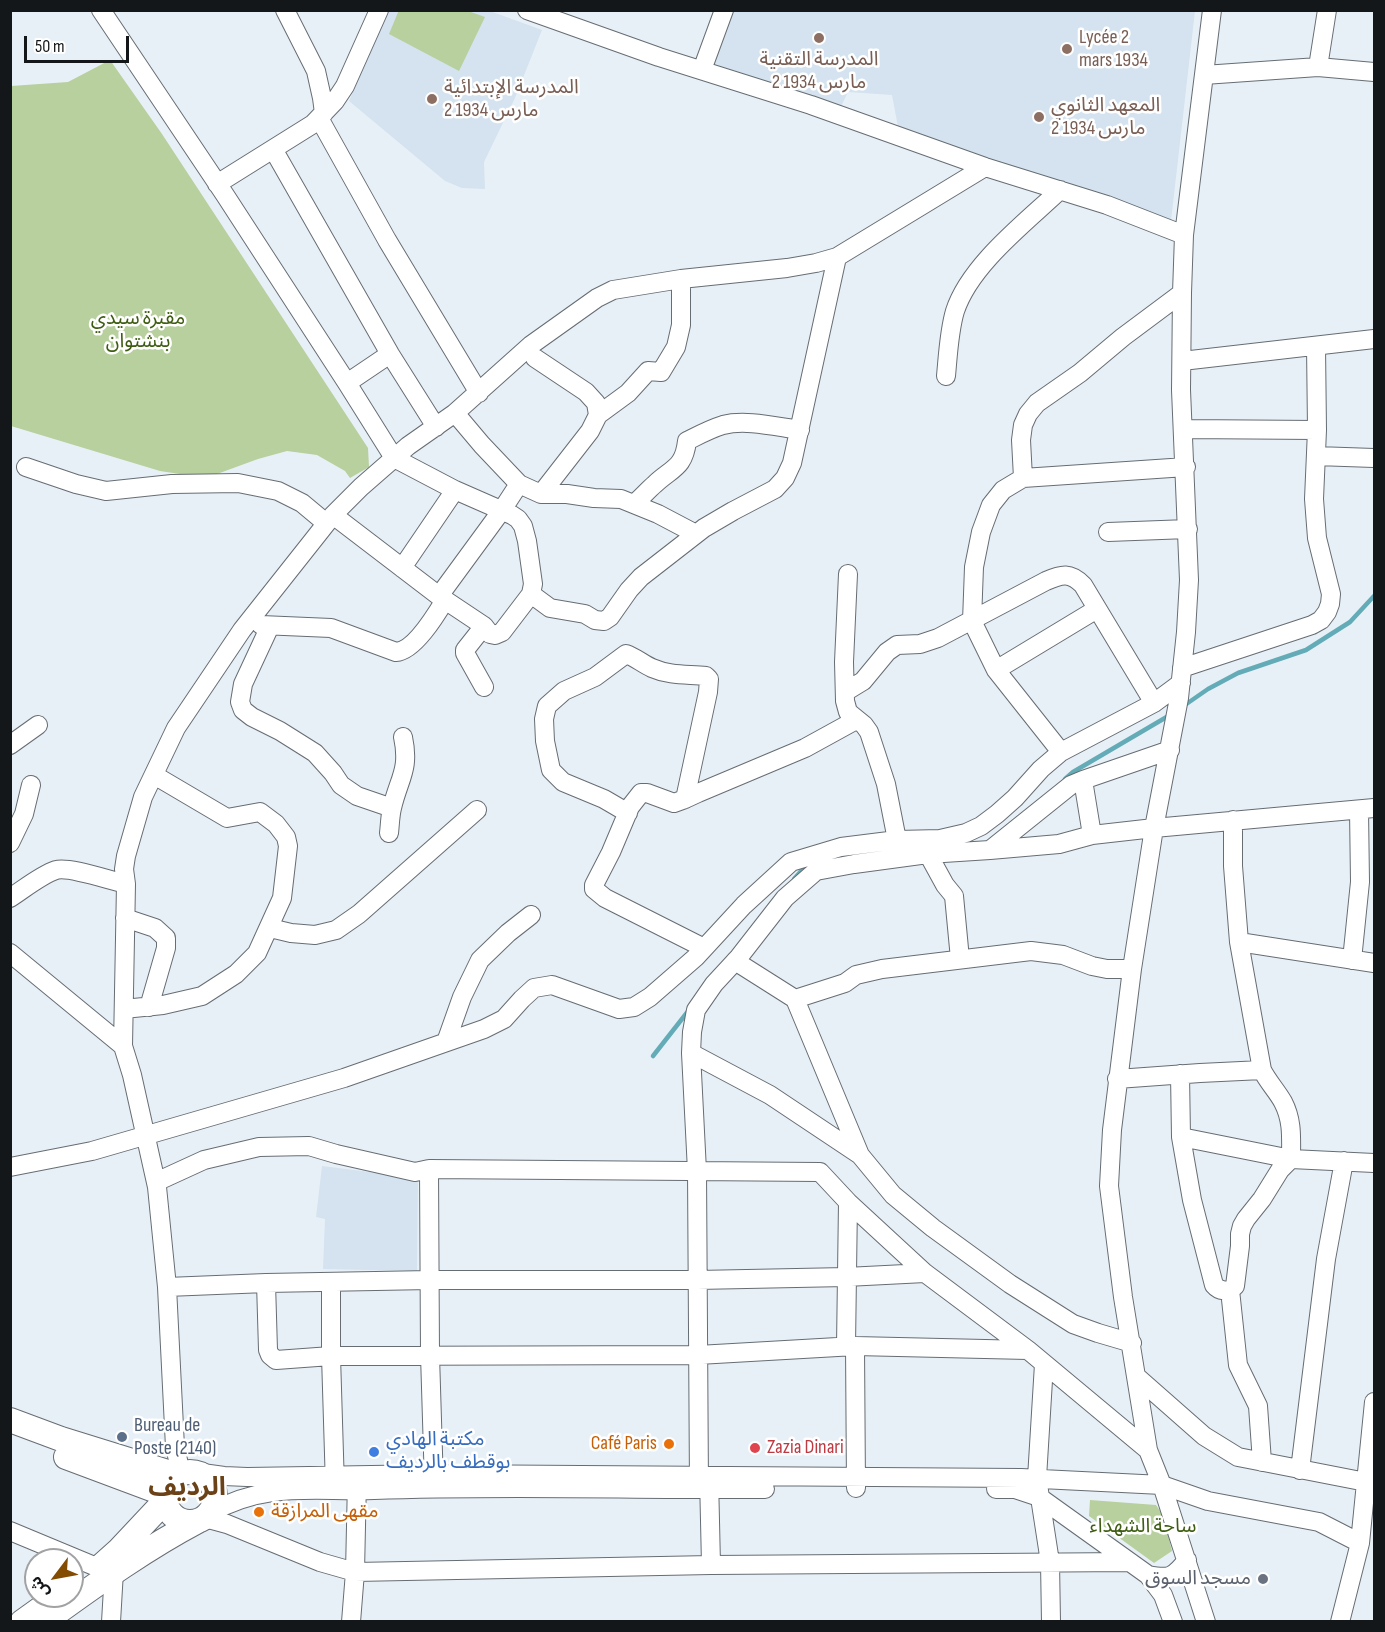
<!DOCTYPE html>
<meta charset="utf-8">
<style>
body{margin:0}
#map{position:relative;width:1385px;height:1632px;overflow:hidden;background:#e8f0f7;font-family:"Sofia Sans Condensed","Noto Sans Arabic",sans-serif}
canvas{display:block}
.frame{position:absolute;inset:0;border:12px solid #141719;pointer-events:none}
.north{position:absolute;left:24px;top:1548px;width:60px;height:60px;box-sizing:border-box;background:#fff;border:2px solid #a1a2a3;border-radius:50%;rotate:238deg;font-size:16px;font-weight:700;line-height:24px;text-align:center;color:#141719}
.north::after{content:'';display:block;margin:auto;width:21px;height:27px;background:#844c00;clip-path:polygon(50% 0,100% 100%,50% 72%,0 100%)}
.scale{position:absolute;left:24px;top:36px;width:105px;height:27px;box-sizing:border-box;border:3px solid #141719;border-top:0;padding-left:8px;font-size:18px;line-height:21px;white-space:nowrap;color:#141719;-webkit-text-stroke:4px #fff;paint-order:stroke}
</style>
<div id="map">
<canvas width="1385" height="1632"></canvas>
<div class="frame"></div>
<div class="north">ش</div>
<div class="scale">50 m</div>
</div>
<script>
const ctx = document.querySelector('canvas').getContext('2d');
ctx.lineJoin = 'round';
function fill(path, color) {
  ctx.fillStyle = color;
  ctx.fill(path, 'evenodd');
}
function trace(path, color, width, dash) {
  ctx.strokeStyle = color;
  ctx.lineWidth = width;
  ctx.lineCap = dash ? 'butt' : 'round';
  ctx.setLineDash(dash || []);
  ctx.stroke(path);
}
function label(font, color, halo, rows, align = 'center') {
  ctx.font = font + ' "Sofia Sans Condensed","Noto Sans Arabic",sans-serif';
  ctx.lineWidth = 5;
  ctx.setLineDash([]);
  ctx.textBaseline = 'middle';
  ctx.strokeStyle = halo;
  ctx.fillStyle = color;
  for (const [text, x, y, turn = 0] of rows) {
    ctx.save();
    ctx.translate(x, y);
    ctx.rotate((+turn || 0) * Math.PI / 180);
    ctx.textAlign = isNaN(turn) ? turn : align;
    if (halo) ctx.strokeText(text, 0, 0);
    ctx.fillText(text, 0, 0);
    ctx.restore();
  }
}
fill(new Path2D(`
 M 389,11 L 490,11 L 542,30 L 515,98 L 484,162 L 485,189 L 462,188 L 445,181 L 349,101 Z
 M 717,11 L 1195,11 L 1171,221 L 900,138 L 892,95 L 848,92 L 837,115 L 706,65 Z
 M 322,1166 L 418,1178 L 417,1271 L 323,1269 L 325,1219 L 316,1217 Z`), '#d4e3ef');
fill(new Path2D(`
 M 399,10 L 468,11 L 485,17 L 459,71 L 389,34 Z
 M 110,60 L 162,134 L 368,448 L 369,467 L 350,478 L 345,471 L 317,455 L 287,451 L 258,459 L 206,478 L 160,471 L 11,426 L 11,86 L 68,82 Z
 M 1090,1500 L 1156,1505 L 1163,1515 L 1172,1551 L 1154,1563 L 1089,1516 Z`), '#b7d09d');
trace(new Path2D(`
 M 1182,707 L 1208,689 L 1238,673 L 1306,650 L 1350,622 L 1374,596
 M 1065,779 L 1073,772 L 1170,715
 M 794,879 L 802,870 L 808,868
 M 653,1056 L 689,1010`), '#63acb7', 4.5);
const minor = new Path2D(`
 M 101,10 L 225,195 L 347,383 L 394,458 L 455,490 L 512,515 L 518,519 L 523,526 L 527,541 L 533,584 L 531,594 L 502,632 L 495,635 L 490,634 L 484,626 L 465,650 L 465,653 L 484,687
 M 285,10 L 316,71 L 322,98 L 324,113
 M 527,10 L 659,57 L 811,105 L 985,167 L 1107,205 L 1184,235
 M 1318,67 L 1327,10
 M 702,70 L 724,10
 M 1204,75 L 1318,67 L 1374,72
 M 319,118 L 387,240 L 479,393
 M 273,149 L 390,354 L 436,427
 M 217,184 L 313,124 L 335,101 L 345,86 L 379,10
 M 1182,361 L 1374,339
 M 946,376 C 948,355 949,331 955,311 C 970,265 1025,223 1060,190
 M 347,383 L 390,354
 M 455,413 L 482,445 L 519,484 L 541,494 L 590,431 L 598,415 L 596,403 L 586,392 L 535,358
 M 598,415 L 628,393 L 648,371 L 661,372 L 676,347 L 681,325 L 681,279
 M 1184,429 L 1317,430
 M 1316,456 L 1374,458
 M 26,467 L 76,484 L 106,491 L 172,484 L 238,483 L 278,491 L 302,503 L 326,523
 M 1023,478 L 1186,467
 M 541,494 L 567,494 L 594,498 L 621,499 L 658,514 L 696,534
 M 634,504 C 641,498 648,490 655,484 C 672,468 684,468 687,441 C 699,435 710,429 723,425 C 746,419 777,427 800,430
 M 333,515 L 439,596 L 484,626
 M 1108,532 L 1188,529
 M 402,568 L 455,490
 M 848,574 L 844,662 L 845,701 L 848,712 L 864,725 L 869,732 L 886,784 L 897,840
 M 531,594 L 550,608 L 585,614 L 595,620 L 604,621 L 610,617 L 629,590 L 641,577 L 704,528 L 733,511 L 775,489 L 785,478 L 792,463 L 837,257
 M 439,596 L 502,510 L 519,484
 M 261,625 L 331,628 L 396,652 C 414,651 436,615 445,600
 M 270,626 L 243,684 L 240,702 L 243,710 L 252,717 L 280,731 L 315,753 L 333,773 L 341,785 L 357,796 L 392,808
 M 1182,668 L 1312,625 L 1321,620 L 1327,612 L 1330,604 L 1331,594 L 1317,538 L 1314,499 L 1317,430 L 1316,346
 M 996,670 L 1097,609
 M 845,692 L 863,681 L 887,652 L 897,645 L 920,644 L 938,638 L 1046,581 C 1062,574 1070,572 1083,585 L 1154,703
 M 10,745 L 38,725
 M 1061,752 L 996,670 L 972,621 L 974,567 L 981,532 L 991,505 L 1003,490 L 1023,478 L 1021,440 L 1023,425 L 1028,414 L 1037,403 L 1080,373 L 1123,337 L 1182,293
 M 1083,780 L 1092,835
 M 628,813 L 604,799 L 563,782 L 551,770 L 545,741 L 544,719 L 547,706 L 564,691 L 595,677 L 626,654 C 635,657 643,664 652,668 C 670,676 688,674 706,676 L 709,679 L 708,692 L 685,799
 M 389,833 C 390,825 390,816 392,808 C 399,778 410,770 403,737
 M 10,843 L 24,814 L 31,785
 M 990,850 L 1059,844 L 1092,835 L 1154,828 L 1374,808
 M 928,854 L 945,885 L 954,896 L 960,959
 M 10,898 C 24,889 41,875 56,870 C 69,866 111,881 126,884
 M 125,918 L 155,928 L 166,938 L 166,948 L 149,1007
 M 270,928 L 291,933 L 315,935 L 336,930 L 359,914 L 477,810
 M 1239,942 L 1374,963
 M 704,948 L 605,898 L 594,889 L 594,885 L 611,852 L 630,807 L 641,793 L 647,793 L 674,803 L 685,799 L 698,793 L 805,748 L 856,720
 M 10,953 L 123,1046
 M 1352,960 L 1360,882 L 1359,810
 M 735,961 L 795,999
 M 124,1009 L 163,1005 L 202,996 L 236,974 L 257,953 L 282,898 L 288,846 L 286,837 L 276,824 L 260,812 L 227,818 L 154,775
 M 446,1042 L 462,997 L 480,960 L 508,933 L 531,915
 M 691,1053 L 697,1171 L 699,1488
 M 1180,1074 L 1181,1137 L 1192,1200 L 1214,1285 C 1219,1291 1229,1293 1235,1286 L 1240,1246 L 1240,1234 L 1242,1226 L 1246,1219 L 1262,1199 L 1280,1170 L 1291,1159 C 1291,1139 1293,1121 1283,1102 C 1277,1091 1268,1082 1262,1070
 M 1117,1079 L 1200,1073 L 1262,1070 L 1239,942 L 1233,866 L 1233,820
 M 1181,1137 L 1291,1159 L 1374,1163
 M 860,1155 L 795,999 L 845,983 L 856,975 L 882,969 L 1031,951 L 1063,955 L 1092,966 L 1107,969 L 1132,969
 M 10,1167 L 92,1151 L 344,1078 L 484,1029 L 504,1019 L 522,999 L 534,988 L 552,985 L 619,1009 L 634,1007 L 650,997 L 696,957 L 744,905 L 791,862 L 841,847 L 897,840 L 940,839 L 966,833 L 981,826 L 997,814 L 1015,798 L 1041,769 L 1061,752 L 1154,703 L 1181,683
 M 429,1169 L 430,1355 L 434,1485
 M 156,1182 L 204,1160 L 259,1147 L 309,1146 L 336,1154 L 415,1172 L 429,1169 L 820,1172 L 848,1202 L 925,1273 L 1028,1350 L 1148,1450
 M 331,1282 L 331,1356 L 335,1487
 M 266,1283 L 268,1350 L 270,1355 L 276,1360 L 331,1356 L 698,1355 L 855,1346 L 1028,1350
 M 167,1287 L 266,1283 L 430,1280 L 697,1280 L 846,1277 L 925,1273
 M 1230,1290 L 1238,1365 L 1258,1406 L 1262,1462
 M 1132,1343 L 1098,1333 L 1073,1324 L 1010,1284 L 933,1228 L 893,1195 L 860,1155 L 770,1095 L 691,1053 L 692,1032 L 696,1010 L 714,984 L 739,957 L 785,898 L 816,871 L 854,864 L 928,854 L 990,850 L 1071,785 L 1083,780 L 1170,750
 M 846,1346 L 848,1202
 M 855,1346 L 856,1488
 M 1044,1364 L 1037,1478 L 1050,1562 L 1051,1622
 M 1137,1377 L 1204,1436 L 1238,1457 L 1366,1482
 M 1300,1470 L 1326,1259 L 1344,1161
 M 195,1472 L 224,1476 L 247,1477 L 434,1474 L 1021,1478 L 1162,1485 L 1208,1501 L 1319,1522 L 1360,1543
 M 181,1473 L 175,1447 L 167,1287 L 157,1187 L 132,1075 L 123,1046 L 126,884 L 124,869 L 126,856 L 143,797 L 176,728 L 242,630 L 333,515 L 361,487 L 408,446 L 455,413 L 531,345 L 597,298 L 613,290 L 681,279 L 787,268 L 816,263 L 837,257 L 985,167
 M 709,1477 L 711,1565
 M 996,1489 L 1015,1489 L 1039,1497 L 1148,1575 L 1163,1595 L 1173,1622
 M 210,1513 C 267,1481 313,1492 374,1490 C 504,1485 635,1490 765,1489
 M 205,1518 L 227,1524 L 320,1562 L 355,1572 L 711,1565 L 1130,1562
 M 10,1531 L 99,1568
 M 1148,1575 C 1169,1579 1173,1578 1187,1560
 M 111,1622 L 114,1571
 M 351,1622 L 355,1572 L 357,1480
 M 1206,1622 L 1162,1485 L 1148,1450 L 1123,1297 L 1109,1186 L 1112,1130 L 1132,969 L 1154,828 L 1179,698 L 1186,632 L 1189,580 L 1181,390 L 1182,293 L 1184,235 L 1212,10
 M 1340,1622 L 1360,1543 L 1374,1402`);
const major = new Path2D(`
 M 10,1420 L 61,1439 L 177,1475
 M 66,1457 L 165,1494
 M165 1497a25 25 0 1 1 50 0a25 25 0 1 1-50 0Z
 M 100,1567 L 119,1550 L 165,1501
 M 22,1622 L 54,1599
 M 44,1622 C 94,1586 143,1550 198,1521`);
trace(minor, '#666d73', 20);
trace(major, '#666d73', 26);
trace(minor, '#fff', 18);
trace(major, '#fff', 24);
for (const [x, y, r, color] of [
 [819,38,6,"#8d6e63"],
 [1067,49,6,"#8d6e63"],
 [432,99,6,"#8d6e63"],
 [1039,117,6,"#8d6e63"],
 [122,1437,6,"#5c6f8a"],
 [669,1444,6,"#e8710a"],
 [755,1448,6,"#e0444e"],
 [374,1452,6,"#3f7fe0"],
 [259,1512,6,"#e8710a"],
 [1263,1579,6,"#6b7280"]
]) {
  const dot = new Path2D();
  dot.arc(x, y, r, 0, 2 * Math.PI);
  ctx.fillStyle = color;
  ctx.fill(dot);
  trace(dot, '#fff', 2);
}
label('20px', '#785e54', '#fff', [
 ["Lycée 2",1079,38],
 ["mars 1934",1079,61],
 ["المدرسة التقنية",819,60,"center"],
 ["2 مارس 1934",819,83,"center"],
 ["المدرسة الإبتدائية",444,88],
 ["2 مارس 1934",444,111],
 ["المعهد الثانوي",1051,106],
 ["2 مارس 1934",1051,129]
], 'left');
label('20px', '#3e5c12', '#fff', [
 ["مقبرة سيدي",138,319],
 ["بنشتوان",138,342],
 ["ساحة الشهداء",1143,1527]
]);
label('20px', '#4e5e75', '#fff', [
 ["Bureau de",134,1426],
 ["Poste (2140)",134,1449]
], 'left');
label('20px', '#366cbe', '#fff', [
 ["مكتبة الهادي",386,1440],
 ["بوقطف بالرديف",386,1463]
], 'left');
label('20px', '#c56008', '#fff', [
 ["Café Paris",657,1444],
 ["مقهى المرازقة",271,1512,"left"]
], 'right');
label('20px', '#be3a42', '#fff', [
 ["Zazia Dinari",767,1448]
], 'left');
label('20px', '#5b616d', '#fff', [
 ["مسجد السوق",1251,1579]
], 'right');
label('bold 26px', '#6b4217', '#fff', [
 ["الرديف",187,1488]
]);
</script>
